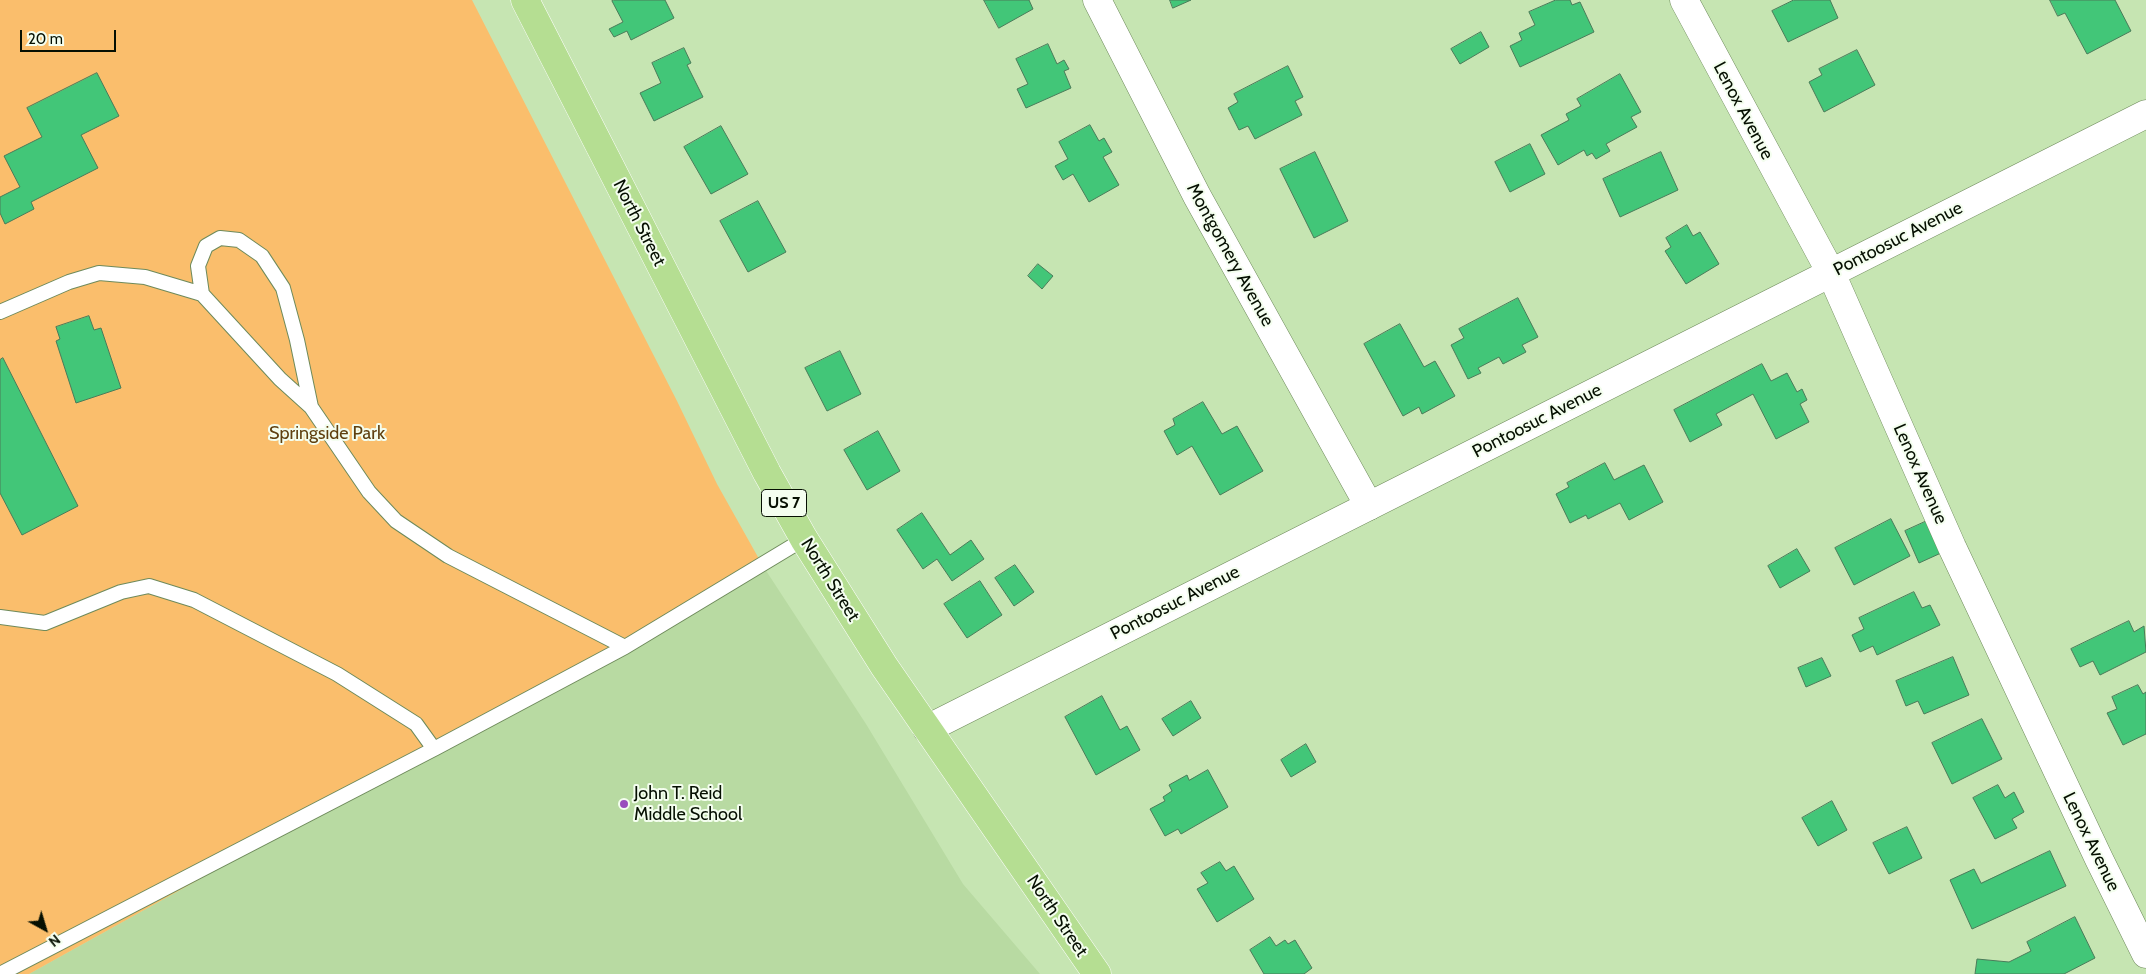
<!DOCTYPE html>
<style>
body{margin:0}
#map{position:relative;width:2146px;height:974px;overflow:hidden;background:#c6e5b2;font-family:Cabin,sans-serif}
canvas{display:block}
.north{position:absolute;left:20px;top:904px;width:50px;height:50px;-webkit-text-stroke:4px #f4feef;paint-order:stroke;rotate:141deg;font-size:14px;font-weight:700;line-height:20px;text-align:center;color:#061002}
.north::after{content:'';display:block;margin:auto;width:18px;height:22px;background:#061002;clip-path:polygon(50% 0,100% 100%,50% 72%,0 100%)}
.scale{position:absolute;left:20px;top:30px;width:96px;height:22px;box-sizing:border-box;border:2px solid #061002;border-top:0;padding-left:6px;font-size:15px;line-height:18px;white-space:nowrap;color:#061002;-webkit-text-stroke:4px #f4feef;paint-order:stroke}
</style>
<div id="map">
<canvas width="2146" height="974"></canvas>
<div class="north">N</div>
<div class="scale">20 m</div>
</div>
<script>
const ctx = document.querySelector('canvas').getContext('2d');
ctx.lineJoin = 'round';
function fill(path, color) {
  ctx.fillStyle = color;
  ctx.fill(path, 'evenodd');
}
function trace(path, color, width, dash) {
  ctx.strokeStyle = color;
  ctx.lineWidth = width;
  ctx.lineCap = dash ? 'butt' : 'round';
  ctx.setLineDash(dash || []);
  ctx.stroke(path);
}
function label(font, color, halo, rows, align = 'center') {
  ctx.font = font + ' Cabin,sans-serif';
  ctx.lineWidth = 4;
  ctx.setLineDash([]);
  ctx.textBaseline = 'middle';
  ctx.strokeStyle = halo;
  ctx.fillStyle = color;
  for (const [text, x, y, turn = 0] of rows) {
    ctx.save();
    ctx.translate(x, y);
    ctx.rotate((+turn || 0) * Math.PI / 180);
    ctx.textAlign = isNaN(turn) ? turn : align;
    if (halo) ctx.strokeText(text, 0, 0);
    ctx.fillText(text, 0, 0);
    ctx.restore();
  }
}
fill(new Path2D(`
 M 763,566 L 866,724 L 963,884 L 1040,974 L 29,974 Z`), '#b8daa2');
fill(new Path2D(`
 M 0,0 L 472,0 L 677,401 L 717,484 L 763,566 L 29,974 L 0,974 Z`), '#fabe6c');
const building = new Path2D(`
 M 614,0 L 665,0 L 674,18 L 631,40 L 627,31 L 614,37 L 609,29 L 623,22 L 612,1 Z
 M 984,0 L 1029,0 L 1033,9 L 999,28 Z
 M 1170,0 L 1191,0 L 1173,8 Z
 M 1556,0 L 1570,0 L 1572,5 L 1580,2 L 1594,32 L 1520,67 L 1510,46 L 1522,40 L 1519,33 L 1535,25 L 1529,12 Z
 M 1794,0 L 1830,0 L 1838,18 L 1788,42 L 1772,11 Z
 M 2050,0 L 2115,0 L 2131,31 L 2087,54 L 2065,13 L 2058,16 Z
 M 1481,32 L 1489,47 L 1460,64 L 1451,49 Z
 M 1048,44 L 1057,64 L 1064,60 L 1069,69 L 1064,71 L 1071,88 L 1026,108 L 1017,89 L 1028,84 L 1016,59 Z
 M 684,48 L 691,63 L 687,65 L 703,97 L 654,121 L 640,93 L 661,83 L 652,63 Z
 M 1857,50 L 1875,85 L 1824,112 L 1809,82 L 1822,75 L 1819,69 Z
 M 1288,66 L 1303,97 L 1295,101 L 1302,115 L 1255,139 L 1248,126 L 1239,130 L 1228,108 L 1238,102 L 1234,94 Z
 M 97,73 L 119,116 L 81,135 L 98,168 L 31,202 L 34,209 L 5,224 L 0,213 L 0,197 L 20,187 L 4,156 L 42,137 L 27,108 Z
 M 1620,74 L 1641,112 L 1631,117 L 1637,127 L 1606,144 L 1610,151 L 1596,159 L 1592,153 L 1587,156 L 1584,150 L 1558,165 L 1541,135 L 1569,120 L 1566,114 L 1581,106 L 1577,99 Z
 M 1090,125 L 1099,141 L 1104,138 L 1112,152 L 1103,157 L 1119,185 L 1089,202 L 1073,174 L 1063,180 L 1055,166 L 1068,159 L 1059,142 Z
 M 721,126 L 748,174 L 711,194 L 684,147 Z
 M 1530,144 L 1545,174 L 1510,192 L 1495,162 Z
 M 1315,152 L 1348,221 L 1314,238 L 1280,169 Z
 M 1661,152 L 1678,190 L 1620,217 L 1603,179 Z
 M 758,201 L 786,252 L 748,272 L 720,221 Z
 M 1687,225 L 1693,236 L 1700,232 L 1719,264 L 1686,284 L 1665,251 L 1671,247 L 1666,238 Z
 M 1038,264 L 1053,276 L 1042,289 L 1028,276 Z
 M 1518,298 L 1538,337 L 1522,345 L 1526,352 L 1503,364 L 1499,357 L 1478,368 L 1481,373 L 1468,379 L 1451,345 L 1464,338 L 1459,329 Z
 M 89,316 L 94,330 L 101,328 L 121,388 L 76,403 L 56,341 L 60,339 L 56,327 Z
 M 1400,324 L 1424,367 L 1435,361 L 1455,396 L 1422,414 L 1419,407 L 1403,416 L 1364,344 Z
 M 840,351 L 861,394 L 827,411 L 805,368 Z
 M 3,358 L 78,506 L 22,535 L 0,493 L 0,360 Z
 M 1762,364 L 1771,381 L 1787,373 L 1797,392 L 1802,389 L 1807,400 L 1800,404 L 1809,422 L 1776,439 L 1753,394 L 1716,414 L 1722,425 L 1690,442 L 1674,410 Z
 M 1203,402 L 1222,434 L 1237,426 L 1263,471 L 1220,495 L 1192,446 L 1177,455 L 1164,431 L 1175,425 L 1173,419 Z
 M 878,431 L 900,471 L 867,490 L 844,450 Z
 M 1605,463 L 1614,480 L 1644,465 L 1663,502 L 1629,520 L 1620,503 L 1588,519 L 1586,515 L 1570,523 L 1556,494 L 1569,487 L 1567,483 Z
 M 922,513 L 950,555 L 971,540 L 984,559 L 952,581 L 937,559 L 923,569 L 897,530 Z
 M 1891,519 L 1910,556 L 1854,585 L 1835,548 Z
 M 1927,521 L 1941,553 L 1919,563 L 1905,531 Z
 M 1797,549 L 1810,571 L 1780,588 L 1768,566 Z
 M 1015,565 L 1034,592 L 1014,606 L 995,578 Z
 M 980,581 L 1002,615 L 967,638 L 944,604 Z
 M 1914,592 L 1922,608 L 1930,605 L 1940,625 L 1877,655 L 1873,646 L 1860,652 L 1852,635 L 1864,629 L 1859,618 Z
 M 2129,621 L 2134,632 L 2144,626 L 2146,652 L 2100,675 L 2093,661 L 2080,667 L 2071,649 Z
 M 1953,657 L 1969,695 L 1924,714 L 1918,701 L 1906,706 L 1896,681 Z
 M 1822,658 L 1831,676 L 1806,687 L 1798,668 Z
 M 2138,685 L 2143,694 L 2146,692 L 2146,734 L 2123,745 L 2107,713 L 2117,709 L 2112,697 Z
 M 1102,696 L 1120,730 L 1127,726 L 1140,750 L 1096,775 L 1065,717 Z
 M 1191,701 L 1201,718 L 1173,736 L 1162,719 Z
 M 1982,719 L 2002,759 L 1952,784 L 1932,743 Z
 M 1306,744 L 1316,762 L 1291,777 L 1281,760 Z
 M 1208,770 L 1228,807 L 1181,834 L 1178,829 L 1165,836 L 1150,809 L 1165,801 L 1163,797 L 1172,791 L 1169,785 L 1187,775 L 1189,780 Z
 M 1998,785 L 2005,798 L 2014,792 L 2024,812 L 2012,819 L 2017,828 L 1995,839 L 1973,798 Z
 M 1832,801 L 1847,830 L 1818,846 L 1802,818 Z
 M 1907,827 L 1922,858 L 1889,874 L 1873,843 Z
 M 2050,851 L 2066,886 L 1972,929 L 1950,880 L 1974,869 L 1981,883 Z
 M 1220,862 L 1226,871 L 1234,866 L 1254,899 L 1217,922 L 1197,889 L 1208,883 L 1201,873 Z
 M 2075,917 L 2095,958 L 2064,974 L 1975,974 L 1977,959 L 2009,962 L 2031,951 L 2027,942 Z
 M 1270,937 L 1276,946 L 1285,940 L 1288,944 L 1295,940 L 1312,968 L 1304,974 L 1264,974 L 1250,950 Z`);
fill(building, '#42c678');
trace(building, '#4a7b59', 1);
const service = new Path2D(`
 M 0,312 L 69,282 L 99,273 L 145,277 L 202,294 L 280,379 L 311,407 L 297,340 L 283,288 L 262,256 L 239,240 L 220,238 L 206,246 L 198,266 L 202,294
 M 311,407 L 369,492 L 396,521 L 448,556 L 625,647
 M 0,617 L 45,623 L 121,592 L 149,586 L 194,600 L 337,674 L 416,724 L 434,749 L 0,974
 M 434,749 L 625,647 L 804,539`);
const minor = new Path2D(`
 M 1097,0 L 1197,196 L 1369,506
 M 1684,0 L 1831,273 L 1952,547 L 2099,859 L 2146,954`);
const tertiary = new Path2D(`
 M 927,729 L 2146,114`);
const primary = new Path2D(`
 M 525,0 L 767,473 L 804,539 L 884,666 L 1097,974`);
trace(service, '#6e8a5b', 16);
trace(minor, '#6e8a5b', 29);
trace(tertiary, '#6e8a5b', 29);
trace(primary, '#fff', 29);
trace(service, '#fff', 14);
trace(minor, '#fff', 28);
trace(tertiary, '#fff', 28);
trace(primary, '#b5de92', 28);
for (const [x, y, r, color] of [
 [624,804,5,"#994cbd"]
]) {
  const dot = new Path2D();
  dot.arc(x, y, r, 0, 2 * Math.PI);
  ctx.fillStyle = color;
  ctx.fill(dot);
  trace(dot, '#f4feef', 2);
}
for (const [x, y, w] of [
 [784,503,45]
]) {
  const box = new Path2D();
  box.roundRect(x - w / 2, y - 13.5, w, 27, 4);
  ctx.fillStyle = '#f4feef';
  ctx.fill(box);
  trace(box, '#061002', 1);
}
label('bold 16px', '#061002', null, [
 ["US 7",784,503]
]);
label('18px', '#061002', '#f4feef', [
 ["Lenox Avenue",1743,111,62],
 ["North Street",639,223,63],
 ["Pontoosuc Avenue",1898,239,-27],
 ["Montgomery Avenue",1230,255,61],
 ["Pontoosuc Avenue",1537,421,-27],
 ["Lenox Avenue",1920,474,66],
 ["North Street",830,580,58],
 ["Pontoosuc Avenue",1175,603,-27],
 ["Lenox Avenue",2091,842,64],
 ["North Street",1057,916,56]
]);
label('18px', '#60400f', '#f4feef', [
 ["Springside Park",327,434]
]);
label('18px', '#061002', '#f4feef', [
 ["John T. Reid",634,794],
 ["Middle School",634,815]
], 'left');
</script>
